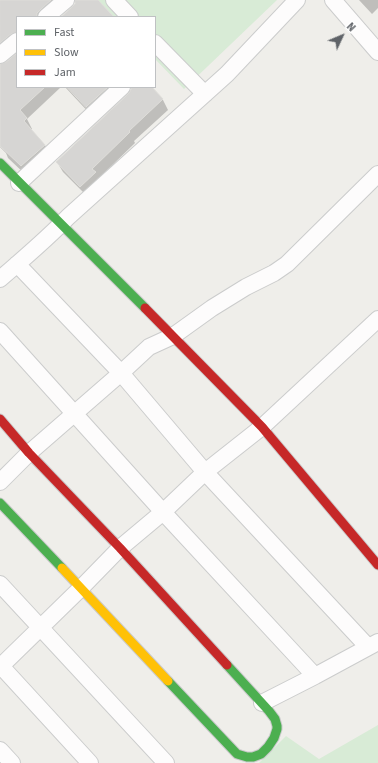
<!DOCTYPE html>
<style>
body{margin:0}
#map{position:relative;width:378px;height:763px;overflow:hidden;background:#efeeea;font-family:"Source Sans 3",sans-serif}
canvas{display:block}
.legend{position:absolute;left:16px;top:16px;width:140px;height:72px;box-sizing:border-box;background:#fff;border:1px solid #bfc1c3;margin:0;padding:5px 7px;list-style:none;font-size:12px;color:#5f6368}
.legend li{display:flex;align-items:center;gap:8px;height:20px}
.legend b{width:20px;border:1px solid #bfc1c3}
.north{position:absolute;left:322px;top:16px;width:40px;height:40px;-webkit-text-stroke:3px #fff;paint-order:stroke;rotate:46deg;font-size:11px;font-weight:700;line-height:16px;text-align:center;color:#5f6368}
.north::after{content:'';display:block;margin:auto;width:14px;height:18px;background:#5f6368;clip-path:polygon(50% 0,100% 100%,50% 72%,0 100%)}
</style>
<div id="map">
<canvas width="378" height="763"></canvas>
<ul class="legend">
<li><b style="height:5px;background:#4caf50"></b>Fast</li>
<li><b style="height:5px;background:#ffc107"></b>Slow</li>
<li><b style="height:5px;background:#c62828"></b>Jam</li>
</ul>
<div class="north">N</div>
</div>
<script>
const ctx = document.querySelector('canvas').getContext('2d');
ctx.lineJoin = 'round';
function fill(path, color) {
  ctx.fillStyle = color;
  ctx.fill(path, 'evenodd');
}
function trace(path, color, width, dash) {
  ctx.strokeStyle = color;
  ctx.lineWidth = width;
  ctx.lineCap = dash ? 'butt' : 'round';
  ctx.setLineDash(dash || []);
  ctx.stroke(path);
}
fill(new Path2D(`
 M 98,0 L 277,0 L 184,89 L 155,59 L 155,17 L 114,17 Z
 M 378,725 L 378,763 L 259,763 L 286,736 L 319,759 Z`), '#d8ebd6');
fill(new Path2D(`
 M 0,0 L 96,0 L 112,17 L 62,17 L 76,3 L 76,1 L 71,0 L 49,17 L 17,17 L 17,43 L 0,57 Z
 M 359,0 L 378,0 L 378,8 L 372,14 Z
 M 17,55 L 17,87 L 61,87 L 27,119 L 32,129 L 31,130 L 45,145 L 50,155 L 27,176 L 8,158 L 6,153 L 0,147 L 0,65 L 1,65 Z
 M 65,87 L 150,87 L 163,100 L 168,110 L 134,141 L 135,143 L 98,179 L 100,183 L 87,196 L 63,172 L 57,162 L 129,95 L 132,88 L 125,88 L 93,117 Z`), '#0003');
const building = new Path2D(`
 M 0,0 L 51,0 L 40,10 L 37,13 L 37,17 L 17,17 L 17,32 L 11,34 L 0,43 Z
 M 75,0 L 98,0 L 114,17 L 61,17 L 72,7 L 75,4 Z
 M 17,53 L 17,87 L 45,87 L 20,110 L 27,118 L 24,121 L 45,145 L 21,166 L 0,146 L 0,64 L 6,62 Z
 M 67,87 L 108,87 L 86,107 Z
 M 131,87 L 152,87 L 163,99 L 129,131 L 130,132 L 92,169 L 96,172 L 80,187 L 56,162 L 128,94 L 131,90 Z`);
fill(building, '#d6d5d3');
trace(building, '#deddd9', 1);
const street = new Path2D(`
 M 114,0 L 130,17
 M 333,0 L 378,52
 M 46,17 L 66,0
 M 155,43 L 205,94
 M 0,55 L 17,41
 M 19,183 L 122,87
 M 17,264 L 121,373 L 205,472 L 368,647
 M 0,279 C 23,259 47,239 68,217 L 227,74 L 297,0
 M 0,331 L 163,512 L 315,676
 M 0,482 L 29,453 L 121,373 L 149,347 L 173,336 L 212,308 L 246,287 L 274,273 L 287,264 L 378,174
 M 0,584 L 166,763
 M 0,665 L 90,763
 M 0,667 L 81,588 L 120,548 L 163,512 L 205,472 L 262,427 L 378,319
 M 262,703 L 315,676 L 378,642
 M 0,750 L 12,763`);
const fast = new Path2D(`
 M 0,163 L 145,308
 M 0,503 L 62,568
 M 168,681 L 237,754 L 247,757 L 253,757 L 261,754 L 268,747 L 274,738 L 277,729 L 277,726 L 275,719 L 269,711 L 227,665`);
const slow = new Path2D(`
 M 62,568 L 168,681`);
const jam = new Path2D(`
 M 145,308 L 262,427 L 378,565
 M 0,419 L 29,453 L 120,548 L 227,665`);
trace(street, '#cbcccc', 18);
trace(fast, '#cacacb', 11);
trace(slow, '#cacacb', 11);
trace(jam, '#cacacb', 11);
trace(street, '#fdfcfc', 16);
trace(fast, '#4caf50', 9);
trace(slow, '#ffc107', 9);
trace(jam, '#c62828', 9);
</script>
